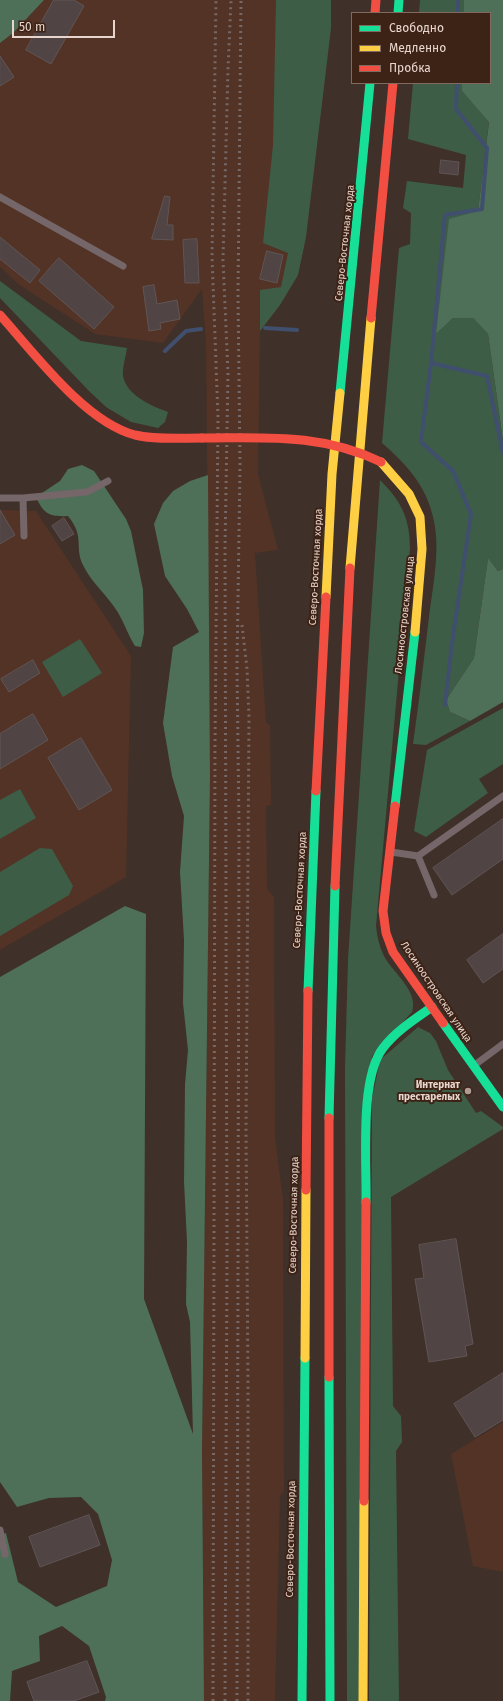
<!DOCTYPE html>
<meta charset="utf-8">
<style>
body{margin:0}
#map{position:relative;width:503px;height:1701px;overflow:hidden;background:#3f3029;font-family:"Fira Sans",sans-serif}
canvas{display:block}
.legend{position:absolute;left:351px;top:12px;width:140px;height:72px;box-sizing:border-box;background:#3d2216;border:1px solid #816a60;margin:0;padding:5px 7px;list-style:none;font-size:12px;color:#e8d6ce}
.legend li{display:flex;align-items:center;gap:8px;height:20px}
.legend b{width:20px;border:1px solid #816a60}
.scale{position:absolute;left:12px;top:20px;width:103px;height:18px;box-sizing:border-box;border:2px solid #e8d6ce;border-top:0;padding-left:5px;font-size:12px;line-height:14px;white-space:nowrap;color:#e8d6ce;-webkit-text-stroke:3px #3d2216;paint-order:stroke}
</style>
<div id="map">
<canvas width="503" height="1701"></canvas>
<ul class="legend">
<li><b style="height:5px;background:#16e098"></b>Свободно</li>
<li><b style="height:5px;background:#ffcf43"></b>Медленно</li>
<li><b style="height:5px;background:#f24e42"></b>Пробка</li>
</ul>
<div class="scale">50 m</div>
</div>
<script>
const ctx = document.querySelector('canvas').getContext('2d');
ctx.lineJoin = 'round';
function fill(path, color) {
  ctx.fillStyle = color;
  ctx.fill(path, 'evenodd');
}
function trace(path, color, width, dash) {
  ctx.strokeStyle = color;
  ctx.lineWidth = width;
  ctx.lineCap = dash ? 'butt' : 'round';
  ctx.setLineDash(dash || []);
  ctx.stroke(path);
}
function label(font, color, halo, rows, align = 'center') {
  ctx.font = font + ' "Fira Sans",sans-serif';
  ctx.lineWidth = 4;
  ctx.setLineDash([]);
  ctx.textBaseline = 'middle';
  ctx.strokeStyle = halo;
  ctx.fillStyle = color;
  for (const [text, x, y, turn = 0] of rows) {
    ctx.save();
    ctx.translate(x, y);
    ctx.rotate((+turn || 0) * Math.PI / 180);
    ctx.textAlign = isNaN(turn) ? turn : align;
    if (halo) ctx.strokeText(text, 0, 0);
    ctx.fillText(text, 0, 0);
    ctx.restore();
  }
}
fill(new Path2D(`
 M 44,0 L 331,0 L 331,28 L 306,237 L 298,275 L 280,305 L 260,331 L 258,474 L 278,550 L 255,553 L 266,722 L 270,725 L 271,805 L 266,806 L 267,889 L 274,897 L 275,1137 L 283,1199 L 284,1490 L 280,1497 L 275,1701 L 204,1701 L 202,1452 L 210,776 L 206,345 L 202,289 L 163,343 L 95,334 L 18,284 L 0,267 L 0,43 L 13,33 Z
 M 0,510 L 36,511 L 131,656 L 126,877 L 0,950 Z
 M 503,1422 L 503,1572 L 473,1566 L 451,1454 Z`), '#533325');
fill(new Path2D(`
 M 276,0 L 331,0 L 331,28 L 306,237 L 298,275 L 280,305 L 260,331 L 260,290 L 281,287 L 288,253 L 263,243 L 273,145 Z
 M 420,0 L 464,0 L 464,13 L 419,13 Z
 M 413,83 L 462,83 L 462,91 L 489,121 L 478,211 L 436,334 L 453,318 L 473,318 L 488,334 L 503,441 L 503,569 L 498,571 L 488,558 L 474,658 L 446,700 L 450,712 L 470,721 L 426,745 L 413,744 C 419,701 424,659 429,617 C 433,585 441,548 433,517 C 426,485 405,463 382,443 L 399,248 L 410,244 L 411,213 L 403,208 L 407,181 L 463,188 L 466,155 L 408,139 Z
 M 0,281 L 81,341 L 127,348 C 126,356 122,368 123,376 C 127,396 152,406 168,412 L 165,422 L 158,428 L 131,422 L 106,407 L 89,391 L 0,298 Z
 M 380,480 C 401,501 410,518 410,548 L 376,926 C 377,936 379,946 384,956 C 393,973 419,991 412,1012 L 372,1056 L 360,1701 L 347,1701 L 345,1068 L 348,959 Z
 M 80,639 L 102,673 L 63,697 L 42,662 Z
 M 503,708 L 503,764 L 479,779 L 488,793 L 426,837 L 414,831 L 427,750 Z
 M 20,789 L 36,818 L 0,839 L 0,800 Z
 M 40,848 L 52,849 L 73,886 L 69,895 L 0,936 L 0,872 Z
 M 418,1027 L 430,1033 L 436,1041 L 448,1070 L 476,1113 L 481,1111 L 503,1127 L 503,1129 L 391,1197 L 393,1406 L 401,1416 L 402,1442 L 396,1451 L 399,1701 L 369,1701 L 372,1099 L 380,1060 Z`), '#3d5d47');
fill(new Path2D(`
 M 0,0 L 44,0 L 13,33 L 0,43 Z
 M 464,0 L 503,0 L 503,441 L 488,334 L 473,318 L 453,318 L 436,334 L 449,219 L 478,211 L 489,122 L 462,91 L 462,83 L 490,83 L 490,13 L 464,13 Z
 M 82,465 L 94,471 L 126,519 L 131,531 L 143,590 L 144,633 L 141,647 L 135,646 C 128,635 124,622 117,611 C 107,595 92,583 84,567 C 73,547 86,538 68,516 C 49,517 44,514 36,497 L 60,481 L 68,469 Z
 M 208,475 L 210,776 L 202,1452 L 204,1701 L 105,1701 L 106,1697 L 89,1646 L 62,1626 L 39,1636 L 40,1661 L 12,1671 L 10,1701 L 0,1701 L 0,1535 L 6,1533 L 18,1582 L 56,1607 L 107,1586 L 112,1560 L 98,1514 L 81,1497 L 49,1498 L 17,1507 L 0,1482 L 0,977 L 125,906 L 146,914 L 144,1299 L 193,1434 L 190,1322 L 186,1304 L 187,1242 L 184,1182 L 185,1084 L 188,1050 L 183,1003 L 184,940 L 180,872 L 184,816 L 172,776 L 163,723 L 173,647 L 199,632 L 187,609 L 165,576 L 154,524 L 163,503 L 173,491 L 190,481 Z
 M 488,558 L 498,571 L 503,569 L 503,702 L 470,721 L 450,712 L 446,700 L 474,658 Z`), '#4e6f58');
trace(new Path2D(`
 M 458,13 L 458,0
 M 265,328 L 297,330
 M 165,351 L 186,331 L 201,329
 M 431,363 L 487,376 L 503,453
 M 445,705 L 452,643 L 471,514 L 453,471 L 421,442 L 431,363 L 445,215 L 482,209 L 487,148 L 456,109 L 457,83`), '#404f6e', 4);
const building = new Path2D(`
 M 54,0 L 74,0 L 84,6 L 51,64 L 26,50 Z
 M 0,56 L 14,77 L 0,86 Z
 M 441,160 L 459,162 L 458,175 L 440,173 Z
 M 165,196 L 170,197 L 167,225 L 173,225 L 173,240 L 152,239 Z
 M 0,237 L 40,270 L 30,283 L 0,259 Z
 M 197,239 L 199,283 L 185,283 L 183,240 Z
 M 267,251 L 283,255 L 277,283 L 260,279 Z
 M 59,258 L 114,307 L 94,329 L 39,281 Z
 M 154,285 L 157,304 L 177,300 L 180,319 L 160,323 L 161,329 L 149,331 L 143,287 Z
 M 0,510 L 15,535 L 0,544 Z
 M 64,518 L 74,534 L 62,541 L 52,526 Z
 M 33,660 L 40,673 L 9,692 L 1,679 Z
 M 33,714 L 48,740 L 0,769 L 0,734 Z
 M 81,738 L 112,790 L 79,810 L 48,758 Z
 M 503,819 L 503,859 L 452,895 L 433,868 Z
 M 503,934 L 503,969 L 483,983 L 467,960 Z
 M 456,1239 L 473,1344 L 465,1346 L 467,1356 L 429,1362 L 415,1279 L 424,1278 L 419,1245 Z
 M 503,1373 L 503,1420 L 475,1437 L 454,1404 Z
 M 89,1515 L 100,1545 L 40,1567 L 29,1537 Z
 M 87,1661 L 99,1692 L 74,1701 L 34,1701 L 27,1682 Z`);
fill(building, '#504445');
trace(building, '#605555', 1);
trace(new Path2D(`
 M 0,197 L 123,266
 M 0,498 L 23,498 L 24,536
 M 23,498 L 87,492 L 108,481
 M 391,852 L 418,856 L 503,796
 M 418,856 L 434,895
 M 476,1064 L 503,1044
 M 0,1530 L 5,1554`), '#756769', 7);
trace(new Path2D(`
 M 398,13 L 399,0
 M 340,393 L 370,83
 M 395,806 L 415,632
 M 308,991 L 316,791
 M 443,1023 L 503,1107
 M 329,1118 L 335,886
 M 366,1202 C 367,1163 359,1079 383,1048 C 396,1031 415,1019 432,1007
 M 329,1377 L 330,1701
 M 302,1701 L 305,1358`), '#16e098', 9);
trace(new Path2D(`
 M 381,462 L 409,494 L 420,517 L 422,549 L 415,632
 M 350,568 L 371,318
 M 326,597 L 332,474 L 340,393
 M 305,1358 L 306,1190
 M 363,1701 L 364,1501`), '#ffcf43', 9);
trace(new Path2D(`
 M 375,13 L 376,0
 M 0,315 C 34,353 85,422 135,435 C 157,440 180,438 202,438
 M 371,318 L 393,83
 M 316,791 L 326,597
 M 395,806 L 383,911 L 386,933 L 393,952 L 443,1023
 M 335,886 L 350,568
 M 329,1118 L 329,1377
 M 306,1190 L 308,991
 M 364,1501 L 366,1202`), '#f24e42', 9);
trace(new Path2D(`
 M 242,625 L 247,669 L 249,717 L 246,1130 L 248,1384 L 248,1701
 M 213,1701 L 215,749 L 218,417 L 212,257 L 216,0
 M 225,1701 L 227,1254 L 225,547 L 228,373 L 223,260 L 228,69 L 231,0
 M 237,1701 L 239,826 L 237,666 L 240,464 L 238,294 L 241,0`), '#766867', 3, [2, 4]);
trace(new Path2D(`
 M 202,438 C 266,438 321,433 381,462`), '#f24e42', 9);
for (const [x, y, r, color] of [
 [468,1091,4,"#ad9c94"]
]) {
  const dot = new Path2D();
  dot.arc(x, y, r, 0, 2 * Math.PI);
  ctx.fillStyle = color;
  ctx.fill(dot);
  trace(dot, '#3d2216', 1.5);
}
label('10px', '#e8d6ce', '#3d2216', [
 ["Северо-Восточная хорда",345,243,-84],
 ["Северо-Восточная хорда",316,567,-87],
 ["Лосиноостровская улица",405,615,-84],
 ["Северо-Восточная хорда",300,890,-87],
 ["Лосиноостровская улица",436,992,56],
 ["Северо-Восточная хорда",294,1215,-89],
 ["Северо-Восточная хорда",291,1539,-89]
]);
label('bold 10px', '#e8d6ce', '#3d2216', [
 ["Интернат",460,1085],
 ["престарелых",460,1097]
], 'right');
</script>
